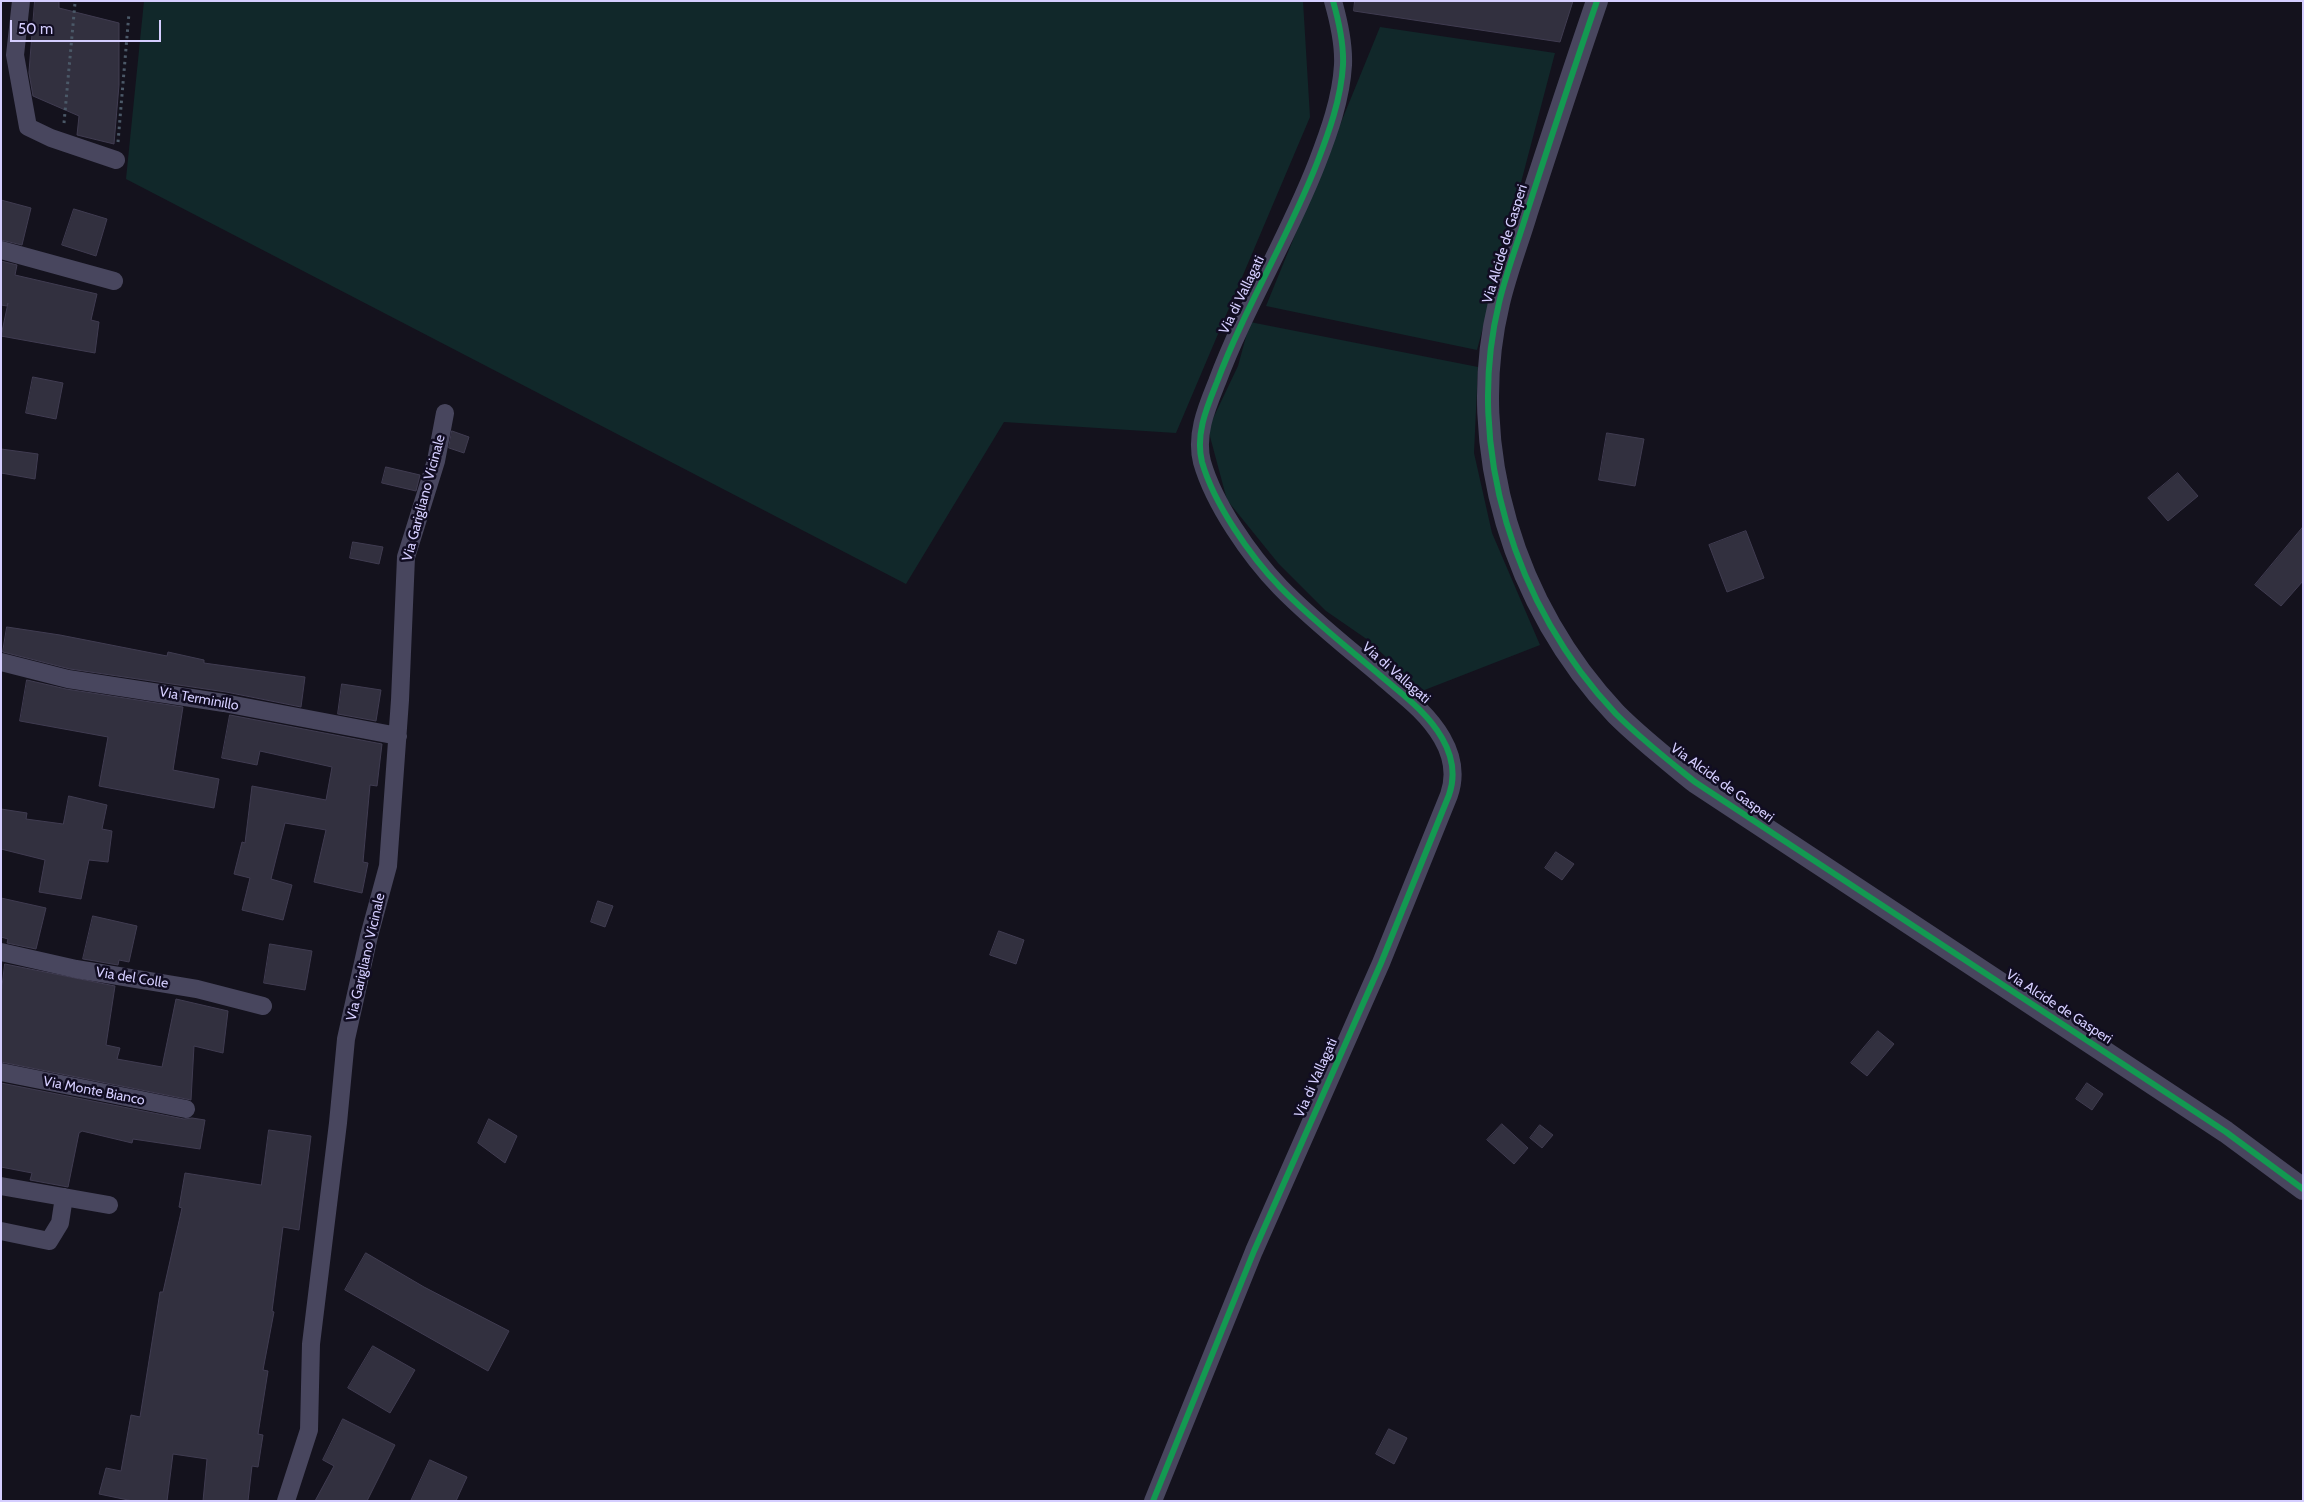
<!DOCTYPE html>
<style>
body{margin:0}
#map{position:relative;width:2304px;height:1502px;overflow:hidden;background:#14121d;font-family:Cabin,sans-serif}
canvas{display:block}
.frame{position:absolute;inset:0;border:2px solid #d5ceff;pointer-events:none}
.scale{position:absolute;left:10px;top:20px;width:151px;height:22px;box-sizing:border-box;border:2px solid #d5ceff;border-top:0;padding-left:6px;font-size:15px;line-height:18px;white-space:nowrap;color:#d5ceff;-webkit-text-stroke:4px #110d22;paint-order:stroke}
</style>
<div id="map">
<canvas width="2304" height="1502"></canvas>
<div class="frame"></div>
<div class="scale">50 m</div>
</div>
<script>
const ctx = document.querySelector('canvas').getContext('2d');
ctx.lineJoin = 'round';
function fill(path, color) {
  ctx.fillStyle = color;
  ctx.fill(path, 'evenodd');
}
function trace(path, color, width, dash) {
  ctx.strokeStyle = color;
  ctx.lineWidth = width;
  ctx.lineCap = dash ? 'butt' : 'round';
  ctx.setLineDash(dash || []);
  ctx.stroke(path);
}
function label(font, color, halo, rows, align = 'center') {
  ctx.font = font + ' Cabin,sans-serif';
  ctx.lineWidth = 5;
  ctx.setLineDash([]);
  ctx.textBaseline = 'middle';
  ctx.strokeStyle = halo;
  ctx.fillStyle = color;
  for (const [text, x, y, turn = 0] of rows) {
    ctx.save();
    ctx.translate(x, y);
    ctx.rotate((+turn || 0) * Math.PI / 180);
    ctx.textAlign = isNaN(turn) ? turn : align;
    if (halo) ctx.strokeText(text, 0, 0);
    ctx.fillText(text, 0, 0);
    ctx.restore();
  }
}
fill(new Path2D(`
 M 144,1 L 1303,1 L 1310,117 L 1176,433 L 1004,422 L 906,584 L 126,179 Z
 M 1380,27 L 1555,53 L 1477,350 L 1266,306 Z
 M 1250,322 L 1478,367 L 1474,453 L 1492,533 L 1540,645 L 1422,691 L 1368,640 L 1326,611 L 1278,563 L 1227,500 L 1208,429 L 1238,366 Z`), '#11282a');
const building = new Path2D(`
 M 35,1 L 59,1 L 59,8 L 119,23 L 119,85 L 114,144 L 77,135 L 79,116 L 33,96 L 29,73 Z
 M 1355,1 L 1573,1 L 1560,42 L 1354,11 Z
 M 1,200 L 31,208 L 22,245 L 1,240 Z
 M 74,209 L 107,219 L 96,256 L 62,245 Z
 M 1,261 L 17,265 L 15,275 L 97,294 L 91,320 L 99,322 L 95,353 L 1,336 L 8,303 L 7,306 L 1,305 Z
 M 33,377 L 63,383 L 56,419 L 26,413 Z
 M 452,431 L 469,437 L 464,453 L 449,448 Z
 M 1607,433 L 1644,439 L 1635,486 L 1599,480 Z
 M 1,449 L 38,454 L 35,479 L 1,473 Z
 M 386,467 L 420,475 L 416,491 L 382,483 Z
 M 2178,473 L 2198,496 L 2168,521 L 2148,498 Z
 M 2303,527 L 2303,581 L 2281,606 L 2255,585 Z
 M 1746,531 L 1764,578 L 1727,592 L 1709,545 Z
 M 353,542 L 383,547 L 379,564 L 350,558 Z
 M 7,627 L 60,635 L 167,656 L 168,652 L 204,660 L 204,663 L 305,677 L 301,707 L 226,692 L 70,669 L 3,652 Z
 M 27,680 L 66,689 L 183,707 L 173,770 L 219,779 L 214,808 L 99,786 L 108,737 L 20,721 Z
 M 342,684 L 381,690 L 376,721 L 338,714 Z
 M 230,715 L 382,744 L 377,786 L 370,785 L 363,862 L 368,863 L 362,893 L 314,882 L 326,830 L 285,823 L 271,879 L 292,885 L 283,920 L 242,910 L 250,878 L 234,874 L 242,842 L 245,843 L 252,786 L 326,800 L 332,767 L 260,751 L 257,765 L 222,758 Z
 M 69,796 L 107,805 L 102,829 L 112,831 L 108,862 L 89,860 L 81,899 L 39,892 L 45,860 L 1,849 L 1,809 L 27,813 L 26,819 L 63,824 Z
 M 1556,852 L 1574,864 L 1562,880 L 1545,868 Z
 M 1,898 L 46,908 L 36,949 L 7,943 L 8,939 L 1,937 Z
 M 598,901 L 613,906 L 605,927 L 591,922 Z
 M 93,916 L 137,926 L 129,962 L 119,960 L 118,965 L 83,959 Z
 M 999,931 L 1024,940 L 1016,964 L 990,955 Z
 M 270,944 L 312,951 L 305,990 L 264,983 Z
 M 5,964 L 115,986 L 106,1045 L 120,1048 L 117,1059 L 162,1067 L 176,999 L 228,1011 L 223,1053 L 194,1046 L 191,1100 L 1,1062 L 1,995 Z
 M 1878,1031 L 1894,1044 L 1867,1076 L 1851,1063 Z
 M 1,1083 L 184,1119 L 192,1118 L 205,1120 L 200,1149 L 133,1139 L 132,1143 L 82,1131 L 79,1133 L 68,1187 L 30,1180 L 32,1173 L 1,1167 Z
 M 2087,1083 L 2103,1094 L 2092,1110 L 2076,1099 Z
 M 489,1119 L 517,1136 L 505,1163 L 478,1143 Z
 M 1502,1124 L 1528,1148 L 1514,1164 L 1487,1140 Z
 M 1540,1125 L 1553,1135 L 1542,1148 L 1530,1138 Z
 M 269,1130 L 311,1136 L 299,1230 L 283,1227 L 272,1311 L 274,1312 L 263,1370 L 268,1371 L 258,1434 L 263,1435 L 258,1467 L 252,1466 L 248,1501 L 203,1501 L 207,1459 L 173,1454 L 167,1501 L 133,1501 L 99,1494 L 106,1468 L 121,1471 L 131,1415 L 140,1417 L 160,1292 L 163,1292 L 182,1208 L 179,1207 L 185,1173 L 261,1185 Z
 M 366,1253 L 424,1287 L 509,1331 L 488,1371 L 345,1290 Z
 M 373,1346 L 415,1370 L 390,1413 L 348,1388 Z
 M 343,1419 L 395,1445 L 367,1501 L 315,1501 L 334,1466 L 323,1460 Z
 M 1389,1429 L 1407,1438 L 1394,1464 L 1376,1454 Z
 M 430,1460 L 467,1477 L 456,1501 L 411,1501 Z`);
fill(building, '#32303f');
trace(building, '#403c51', 1);
trace(new Path2D(`
 M 64,123 L 75,3
 M 118,142 L 129,13`), '#4b5968', 3, [2.5, 4]);
trace(new Path2D(`
 M 21,1 L 15,55 L 28,127 L 51,138 L 116,160
 M 1,250 L 114,281
 M 1,662 L 68,679 L 224,703 L 398,736
 M 1,952 L 76,969 L 197,989 L 263,1006
 M 1,1072 L 186,1109
 M 1,1186 L 109,1205
 M 1,1231 L 49,1241 L 60,1223 L 64,1197
 M 286,1501 L 309,1430 L 311,1344 L 338,1123 L 346,1039 L 369,936 L 388,866 L 400,700 L 406,557 L 436,461 L 445,413
 M 1153,1501 L 1254,1251 L 1381,963 L 1449,795 C 1456,775 1453,757 1442,738 C 1427,712 1403,695 1381,676 C 1347,647 1311,619 1280,587 C 1250,556 1214,504 1202,462 C 1195,434 1207,407 1217,382 C 1245,307 1288,238 1317,163 C 1329,132 1341,99 1343,65 C 1344,43 1339,22 1333,1`), '#48465e', 18);
trace(new Path2D(`
 M 1597,1 C 1573,71 1550,141 1527,212 C 1518,242 1506,273 1499,303 C 1464,447 1515,608 1616,714 C 1641,739 1668,760 1695,782 L 2226,1132 L 2303,1189`), '#48465e', 22);
trace(new Path2D(`
 M 1597,1 C 1573,71 1550,141 1527,212 C 1518,242 1506,273 1499,303 C 1464,447 1515,608 1616,714 C 1641,739 1668,760 1695,782 L 2226,1132 L 2303,1189
 M 1153,1501 L 1254,1251 L 1381,963 L 1449,795 C 1456,775 1453,757 1442,738 C 1427,712 1403,695 1381,676 C 1347,647 1311,619 1280,587 C 1250,556 1214,504 1202,462 C 1195,434 1207,407 1217,382 C 1245,307 1288,238 1317,163 C 1329,132 1341,99 1343,65 C 1344,43 1339,22 1333,1`), '#139951', 6);
label('14px', '#d5ceff', '#110d22', [
 ["Via Alcide de Gasperi",1505,244,-73],
 ["Via di Vallagati",1242,295,-64],
 ["Via Garigliano Vicinale",424,498,-75],
 ["Via di Vallagati",1396,673,41],
 ["Via Terminillo",199,699,10],
 ["Via Alcide de Gasperi",1722,783,36],
 ["Via Garigliano Vicinale",366,957,-77],
 ["Via del Colle",132,978,9],
 ["Via Alcide de Gasperi",2059,1007,33],
 ["Via di Vallagati",1316,1078,-66],
 ["Via Monte Bianco",94,1091,11]
]);
</script>
